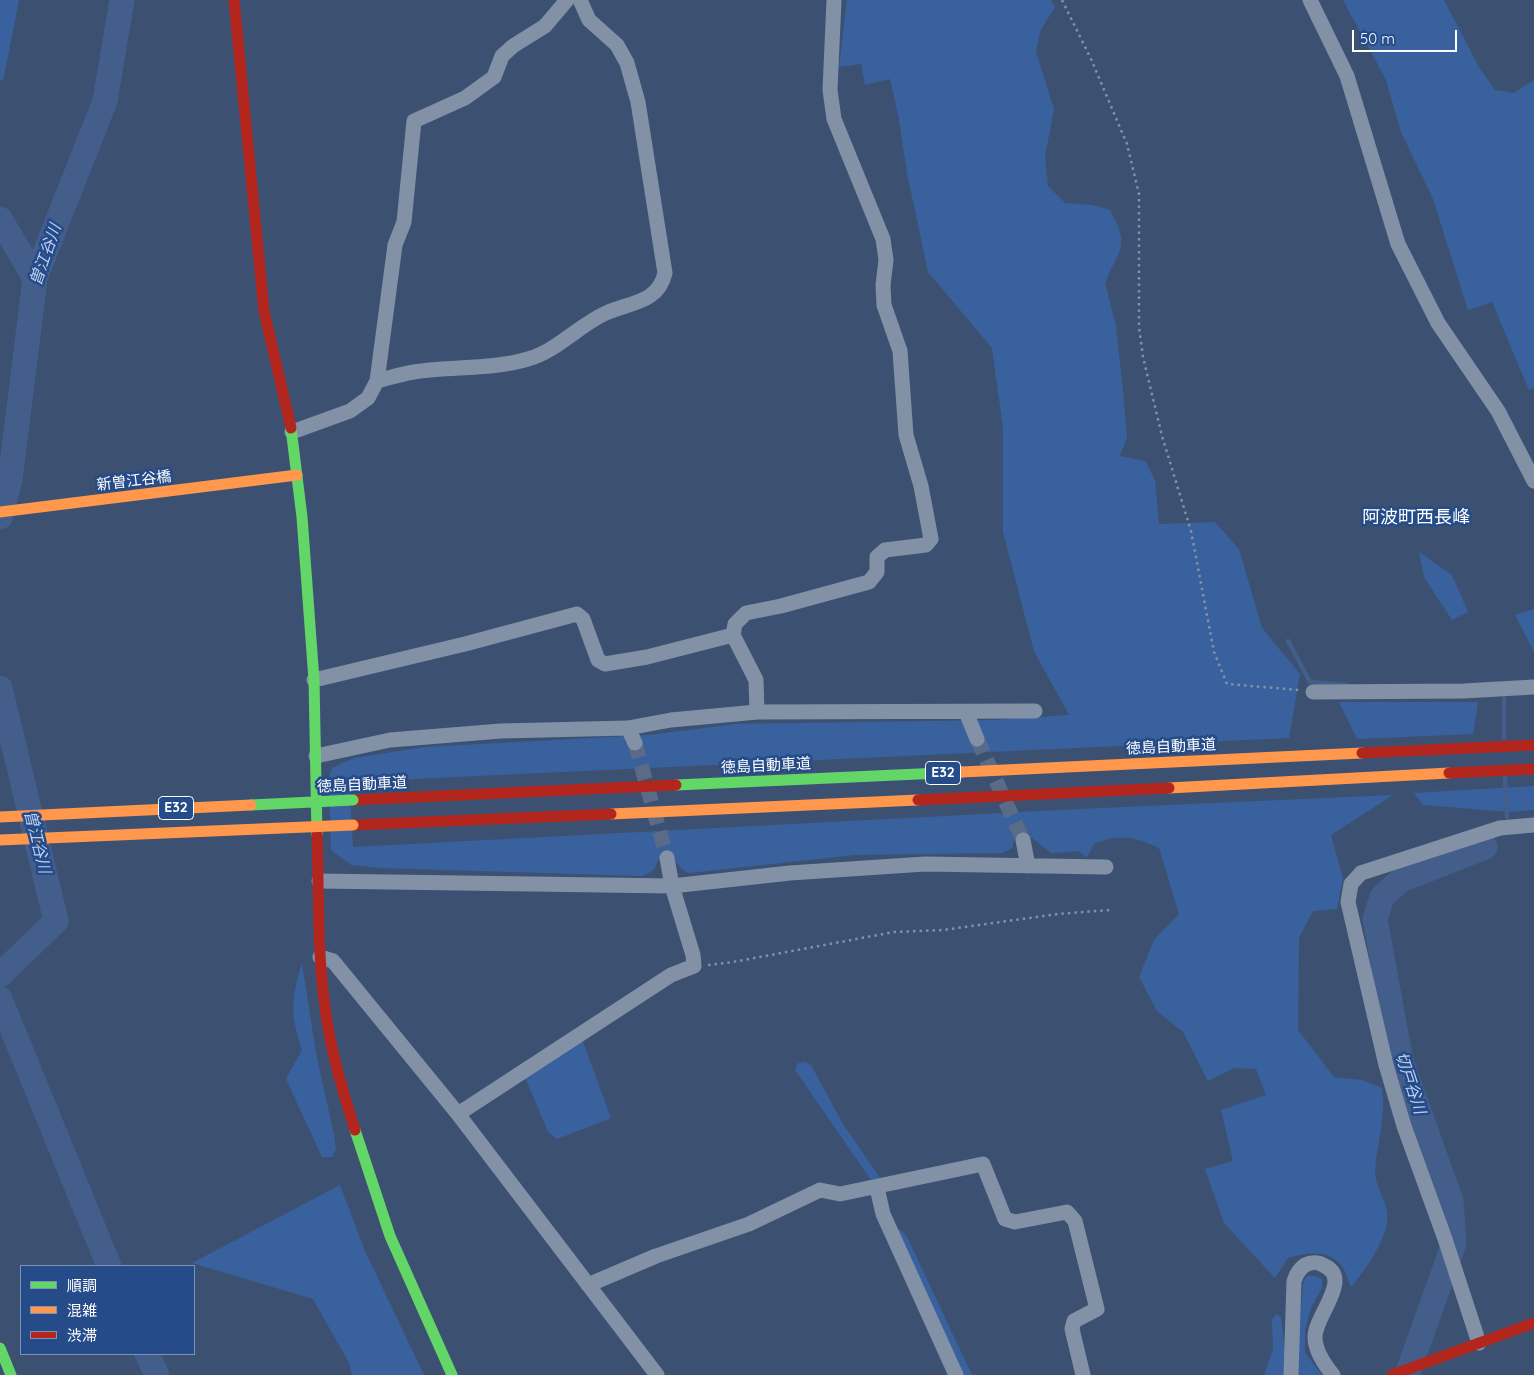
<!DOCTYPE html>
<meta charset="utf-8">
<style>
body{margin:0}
#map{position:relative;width:1534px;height:1375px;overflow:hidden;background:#3c5172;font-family:Quicksand,"Noto Sans JP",sans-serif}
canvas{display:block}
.legend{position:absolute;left:20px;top:1265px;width:175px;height:90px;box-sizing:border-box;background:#254b89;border:1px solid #7c93b8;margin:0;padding:6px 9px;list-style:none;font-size:15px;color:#fff}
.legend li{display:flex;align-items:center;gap:10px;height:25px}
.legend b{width:25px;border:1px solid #7c93b8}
.scale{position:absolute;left:1352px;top:30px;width:105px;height:22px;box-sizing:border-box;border:2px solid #fff;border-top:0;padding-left:6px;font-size:15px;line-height:18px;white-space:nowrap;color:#fff;-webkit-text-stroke:4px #254b89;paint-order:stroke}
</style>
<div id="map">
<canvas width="1534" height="1375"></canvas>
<ul class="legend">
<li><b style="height:6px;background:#63d668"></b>順調</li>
<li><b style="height:6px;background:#ff974d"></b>混雑</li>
<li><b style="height:6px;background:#b3261e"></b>渋滞</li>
</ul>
<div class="scale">50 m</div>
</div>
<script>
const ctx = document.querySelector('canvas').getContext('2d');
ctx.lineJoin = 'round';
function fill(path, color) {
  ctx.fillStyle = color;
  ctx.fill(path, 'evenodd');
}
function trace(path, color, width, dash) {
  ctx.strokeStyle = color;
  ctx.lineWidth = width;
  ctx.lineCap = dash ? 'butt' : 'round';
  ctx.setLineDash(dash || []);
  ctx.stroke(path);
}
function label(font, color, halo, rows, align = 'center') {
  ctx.font = font + ' Quicksand,"Noto Sans JP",sans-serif';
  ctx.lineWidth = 5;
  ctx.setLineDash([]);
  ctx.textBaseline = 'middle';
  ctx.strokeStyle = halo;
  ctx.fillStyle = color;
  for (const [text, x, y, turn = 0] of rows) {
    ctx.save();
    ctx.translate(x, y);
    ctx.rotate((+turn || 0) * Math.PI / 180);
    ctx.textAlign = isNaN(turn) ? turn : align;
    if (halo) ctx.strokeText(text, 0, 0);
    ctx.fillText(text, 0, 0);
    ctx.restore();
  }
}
fill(new Path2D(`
 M 0,0 L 19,0 L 3,81 L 0,79 Z
 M 847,0 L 1051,0 L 1055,7 L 1040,31 L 1036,52 L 1054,109 L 1045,156 L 1048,186 L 1065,203 L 1092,205 L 1110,210 C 1131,248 1119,248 1105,283 L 1116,326 L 1123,391 L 1127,438 L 1120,456 L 1145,461 L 1155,480 L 1159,524 L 1215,522 L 1239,549 L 1262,628 L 1300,674 L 1289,738 L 349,782 L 353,847 L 1079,809 L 1393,795 L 1331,835 L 1343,878 L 1337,909 L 1313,911 L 1299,938 L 1298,1030 L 1334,1077 L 1361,1080 L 1382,1088 C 1386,1117 1377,1143 1375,1172 C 1375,1185 1385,1199 1387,1212 C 1391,1234 1365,1271 1351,1287 C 1348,1280 1346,1271 1341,1265 C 1328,1249 1304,1253 1288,1258 L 1275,1278 L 1224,1223 L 1205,1169 L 1233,1161 L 1221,1110 L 1266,1095 L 1256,1069 L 1234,1068 L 1208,1081 L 1183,1032 L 1157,1011 L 1139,977 L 1154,940 L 1179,914 L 1159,848 C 1135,837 1119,833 1094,844 L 1087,857 L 1078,851 L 1051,853 L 1032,838 L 1015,838 L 1012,848 L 1003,853 L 855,855 L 689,873 L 682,869 L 671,856 L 660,856 L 654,870 L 643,876 L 381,868 L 351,865 L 331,850 L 329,777 L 332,768 L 354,758 L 425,747 L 648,735 L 736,724 L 993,720 L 1069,715 L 1034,651 L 1003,532 L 1003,428 L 992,348 L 928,272 L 907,173 L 899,119 L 890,79 L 865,85 L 861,64 L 839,67 Z
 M 1343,0 L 1444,0 L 1479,67 L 1495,90 L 1514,93 L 1534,80 L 1534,388 L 1529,390 L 1492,302 L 1468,310 L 1433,199 L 1401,132 L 1386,80 Z
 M 1419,552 L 1452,575 L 1468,612 L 1452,620 L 1424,577 Z
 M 1534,609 L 1534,652 L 1515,615 Z
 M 1339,702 L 1478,702 L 1473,734 L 1357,739 Z
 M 1534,786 L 1534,810 L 1511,812 L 1423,805 L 1414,793 Z
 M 302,963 L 316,1053 L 334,1135 L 336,1149 L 332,1157 L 322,1157 L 286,1079 L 302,1050 C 290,1013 291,1000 302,963 Z
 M 582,1039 L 611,1118 L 557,1139 L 548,1132 L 525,1077 Z
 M 805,1062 L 811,1065 L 843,1124 L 880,1178 L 871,1180 L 795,1070 L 798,1063 Z
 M 340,1185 L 365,1251 L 424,1375 L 352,1375 L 349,1363 L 313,1299 L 192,1263 Z
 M 899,1228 L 907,1237 L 972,1375 L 963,1375 L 897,1233 Z
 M 1307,1276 L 1315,1276 L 1322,1279 L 1322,1288 L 1311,1308 L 1305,1330 L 1305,1353 L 1322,1375 L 1264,1375 L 1273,1349 L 1272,1320 L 1276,1314 L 1281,1317 L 1285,1349 L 1297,1358 L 1303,1284 Z`), '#39619e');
trace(new Path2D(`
 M 1288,641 L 1310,682 L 1347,685
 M 1504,738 L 1504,697
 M 1505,778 L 1507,817`), '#435e8a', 4.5);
trace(new Path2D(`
 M 0,219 L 35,278
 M 0,517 L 10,480 L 35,278 L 105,101 L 122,0
 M 0,688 L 56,921 L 0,975
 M 0,999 L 109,1266
 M 147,1354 L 157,1375
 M 1407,1375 L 1454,1243 L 1451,1201 L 1401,1061 L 1375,919 L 1382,897 L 1401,880 L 1485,847`), '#435e8a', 25);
trace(new Path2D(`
 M 977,739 L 1023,840
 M 635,743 L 667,858`), '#596b87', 15, [15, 8]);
trace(new Path2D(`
 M 1062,0 L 1091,59 L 1127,144 L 1139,194 L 1139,327 L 1143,357 L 1162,436 L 1191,531 L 1214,652 L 1227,684 L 1299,690
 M 708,965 L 733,962 L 894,932 L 943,930 L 1058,914 L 1110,910`), '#8391a7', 2.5, [2.5, 4]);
trace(new Path2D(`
 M 1310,0 L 1347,76 L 1398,244 L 1438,323 L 1498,411 L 1534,481
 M 377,381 C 389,378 401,374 414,372 C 451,366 491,370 528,359 C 557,351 579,325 606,313 C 631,302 658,303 665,273 L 638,102 L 627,63 L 617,45 L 589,20 L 580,0
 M 292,432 L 350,411 L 368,398 L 377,381 L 395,245 L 404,222 L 414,121 L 465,98 L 494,77 L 502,56 L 513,46 L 545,26 L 567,0
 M 733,635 L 735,624 L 746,613 L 781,606 L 869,582 L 877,572 L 877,557 L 885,550 L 926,545 L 931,539 L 921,486 L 906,435 L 900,351 L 884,305 L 883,285 L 886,260 L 883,239 L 834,119 L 830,90 L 834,0
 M 314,680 L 465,644 L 577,614 L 583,619 L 598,660 L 605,664 L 647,657 L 733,635 L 756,680 L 757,712
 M 1313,692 L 1464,691 L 1534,687
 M 966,712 L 977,739
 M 628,728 L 635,743
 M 316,756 L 390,740 L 501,731 L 628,728 L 671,720 L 757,712 L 1035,711
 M 1023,840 L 1028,866
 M 319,881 L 672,886 L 790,873 L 925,864 L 1106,867
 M 320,957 L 333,961 L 458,1114 L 657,1375
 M 458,1114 L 671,975 L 694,966 L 693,955 L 672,886 L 667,858
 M 877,1188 L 883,1214 L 956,1375
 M 588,1285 L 656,1256 L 749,1224 L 820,1190 L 840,1194 L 983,1164 L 1005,1219 L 1015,1222 L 1067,1212 L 1075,1221 L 1097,1309 L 1074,1321 L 1072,1329 L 1083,1375
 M 1479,1343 L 1445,1239 L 1404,1126 L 1386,1065 L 1348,902 L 1351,884 L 1361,873 L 1500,828 L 1534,825
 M 1291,1375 L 1294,1281 C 1296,1275 1299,1269 1305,1265 C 1311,1262 1318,1262 1323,1265 C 1354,1278 1315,1315 1315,1337 C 1315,1351 1324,1364 1333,1375`), '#8391a7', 15);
trace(new Path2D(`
 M 291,428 L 302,517 L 314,680 L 317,835
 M 676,785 L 962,772
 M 355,1130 L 390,1236 L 452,1375
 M 0,1348 L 11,1375`), '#63d668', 11);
trace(new Path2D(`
 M 0,512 L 297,475
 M 962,772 L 1362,753
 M 1169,788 L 1449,773
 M 611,814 L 918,800`), '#ff974d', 11);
trace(new Path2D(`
 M 234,0 L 264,311 L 291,428
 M 1362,753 L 1534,745
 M 1449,773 L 1534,769
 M 353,800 L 676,785
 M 918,800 L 1169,788
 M 353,825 L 611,814
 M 317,835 C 319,893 317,951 325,1007 C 330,1049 342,1090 355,1130
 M 1392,1375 L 1534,1323`), '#b3261e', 11);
trace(new Path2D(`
 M 251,805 L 353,800`), '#63d668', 11);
trace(new Path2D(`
 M 0,817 L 251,805
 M 0,840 L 353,825`), '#ff974d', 11);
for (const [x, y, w] of [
 [943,773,35],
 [176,808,35]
]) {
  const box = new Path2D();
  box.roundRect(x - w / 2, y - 11.5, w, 23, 4);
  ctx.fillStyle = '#254b89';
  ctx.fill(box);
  trace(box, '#fff', 1);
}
label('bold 14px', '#fff', null, [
 ["E32",943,773],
 ["E32",176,808]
]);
label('15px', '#fff', '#254b89', [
 ["新曽江谷橋",134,481,-7],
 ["徳島自動車道",1171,747,-3],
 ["徳島自動車道",766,766,-3],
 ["徳島自動車道",362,785,-3]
]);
label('italic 16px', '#bcd1f1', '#254b89', [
 ["曽江谷川",46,255,-71],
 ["曽江谷川",37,842,76],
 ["切戸谷川",1410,1083,72]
]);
label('18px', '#fff', '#254b89', [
 ["阿波町西長峰",1416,518]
]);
</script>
